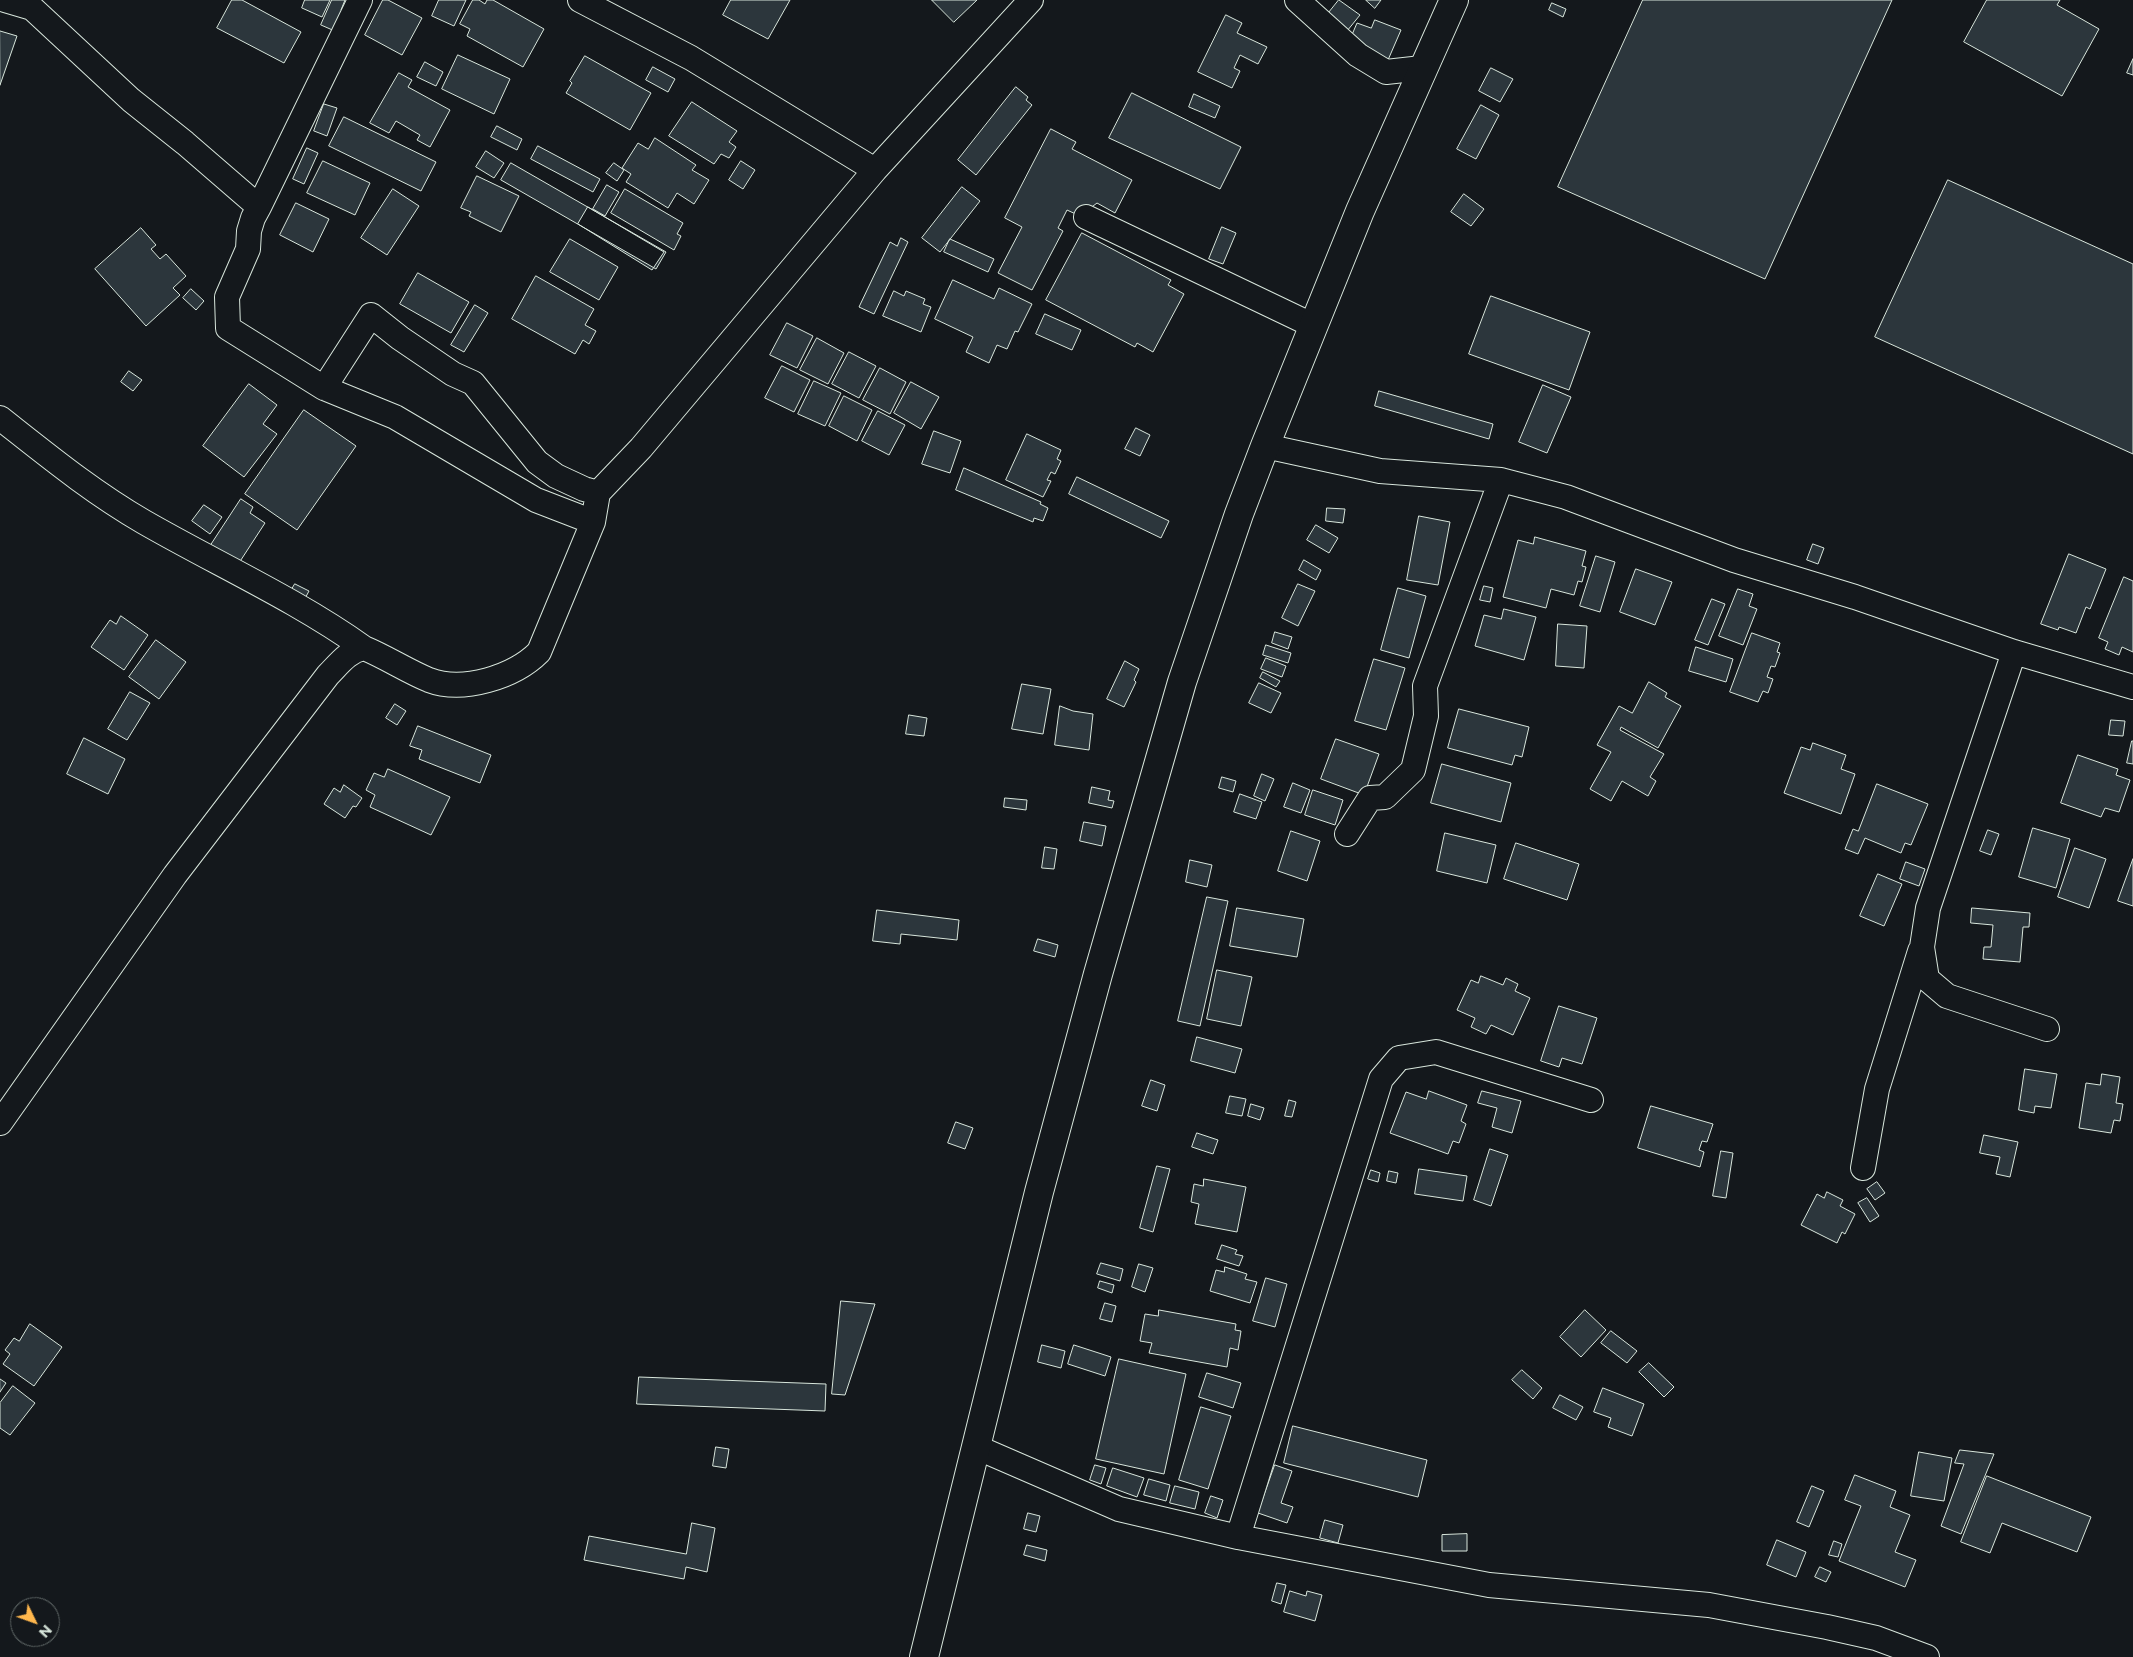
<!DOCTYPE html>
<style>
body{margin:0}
#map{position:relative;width:2133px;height:1657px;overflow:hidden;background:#14181c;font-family:Montserrat,sans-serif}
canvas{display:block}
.north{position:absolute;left:10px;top:1597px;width:50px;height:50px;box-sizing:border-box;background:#14181c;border:1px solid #626a69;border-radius:50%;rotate:132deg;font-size:14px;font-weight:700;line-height:20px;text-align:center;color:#d8e6dc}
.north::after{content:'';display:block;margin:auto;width:18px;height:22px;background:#ffb74d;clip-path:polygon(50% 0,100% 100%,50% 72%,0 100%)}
</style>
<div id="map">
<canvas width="2133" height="1657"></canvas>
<div class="north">N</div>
</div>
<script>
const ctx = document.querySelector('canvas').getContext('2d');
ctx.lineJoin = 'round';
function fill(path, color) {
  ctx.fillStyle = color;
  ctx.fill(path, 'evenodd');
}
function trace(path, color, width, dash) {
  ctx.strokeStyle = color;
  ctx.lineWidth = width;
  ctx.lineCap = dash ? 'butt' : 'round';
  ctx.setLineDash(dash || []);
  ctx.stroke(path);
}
const building = new Path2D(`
 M 232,0 L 242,0 L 301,32 L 284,63 L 217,28 Z
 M 305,0 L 330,0 L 322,17 L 302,8 Z
 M 332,0 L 345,0 L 341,10 L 346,12 L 337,32 L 321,25 Z
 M 383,0 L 388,0 L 422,18 L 402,55 L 365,35 Z
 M 439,0 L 466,0 L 454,26 L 432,16 Z
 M 473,0 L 479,0 L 485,4 L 487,0 L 493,0 L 544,29 L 523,67 L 467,36 L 470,29 L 460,24 Z
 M 731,0 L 790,0 L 768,39 L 723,15 Z
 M 932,0 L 977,0 L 954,22 Z
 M 1339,0 L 1360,15 L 1347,31 L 1327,15 Z
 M 1366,0 L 1381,0 L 1375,8 Z
 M 1643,0 L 1892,0 L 1765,279 L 1558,187 Z
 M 1987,0 L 2060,0 L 2057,5 L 2099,29 L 2062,96 L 1964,42 Z
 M 1552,3 L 1566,9 L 1563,17 L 1549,10 Z
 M 1226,15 L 1242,23 L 1237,33 L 1267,47 L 1258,64 L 1240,55 L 1234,68 L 1240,71 L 1232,88 L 1198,72 Z
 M 1375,20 L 1401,30 L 1388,60 L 1348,44 L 1357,23 L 1371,28 Z
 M 0,31 L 17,36 L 0,85 Z
 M 458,55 L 510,79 L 494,114 L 442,89 Z
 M 585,56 L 651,93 L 630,130 L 566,93 L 572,83 L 570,81 Z
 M 2133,59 L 2133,75 L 2127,73 Z
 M 425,62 L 443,72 L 436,86 L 417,77 Z
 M 653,67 L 675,79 L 668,92 L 646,80 Z
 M 1491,68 L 1513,79 L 1500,102 L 1479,91 Z
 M 399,73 L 412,80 L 408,87 L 450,110 L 430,147 L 417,140 L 420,135 L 396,121 L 389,133 L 370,123 Z
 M 1016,87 L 1028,97 L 1026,100 L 1032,105 L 976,175 L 958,160 Z
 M 1132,93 L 1241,147 L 1220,189 L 1109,138 Z
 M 1194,94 L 1220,106 L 1215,118 L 1189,107 Z
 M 692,102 L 737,131 L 729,142 L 736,147 L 729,158 L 721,154 L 714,164 L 669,136 Z
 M 324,104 L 337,108 L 327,136 L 314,131 Z
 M 1481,105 L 1499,115 L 1476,159 L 1457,149 Z
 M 344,117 L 436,162 L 421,191 L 329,146 Z
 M 497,126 L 522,139 L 517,150 L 491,137 Z
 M 1051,129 L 1076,142 L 1072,149 L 1132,180 L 1115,213 L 1097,203 L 1080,216 L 1067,210 L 1058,228 L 1063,231 L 1032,290 L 998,273 L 1022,227 L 1005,218 Z
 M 655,138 L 696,165 L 692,170 L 709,180 L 694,204 L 677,193 L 668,208 L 626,182 L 631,174 L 622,168 L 638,143 L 648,149 Z
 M 538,146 L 600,179 L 593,192 L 531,159 Z
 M 307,148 L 318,153 L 304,184 L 293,179 Z
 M 486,151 L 504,163 L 494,178 L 476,167 Z
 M 323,161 L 370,183 L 355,215 L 307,193 Z
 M 741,161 L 755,170 L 743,189 L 729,180 Z
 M 511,163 L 666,252 L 656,269 L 501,180 Z
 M 614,163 L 624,170 L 617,181 L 606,173 Z
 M 477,176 L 519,196 L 501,232 L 469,216 L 471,212 L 461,208 Z
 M 1948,180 L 2133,264 L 2133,454 L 1875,337 Z
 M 607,185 L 619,192 L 605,216 L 593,209 Z
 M 962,187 L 980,201 L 940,252 L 922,238 Z
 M 393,189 L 419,206 L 387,255 L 361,238 Z
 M 625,189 L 683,223 L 677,234 L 681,236 L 674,250 L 611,213 Z
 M 1464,194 L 1484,209 L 1471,226 L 1451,212 Z
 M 296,203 L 329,219 L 313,252 L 280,235 Z
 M 588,207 L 664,252 L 652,270 L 578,224 Z
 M 1222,227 L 1236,233 L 1223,264 L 1209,259 Z
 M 141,228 L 156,245 L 151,249 L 160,259 L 166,254 L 186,276 L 173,288 L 180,295 L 146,326 L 95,269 Z
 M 1082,233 L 1171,280 L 1168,285 L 1184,294 L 1153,352 L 1137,343 L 1135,347 L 1046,300 Z
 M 901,238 L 908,242 L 874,314 L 859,307 L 890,242 L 897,246 Z
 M 570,239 L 618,267 L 599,300 L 550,272 Z
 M 950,239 L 994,259 L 988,272 L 944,252 Z
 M 418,273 L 469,302 L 451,333 L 400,304 Z
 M 536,276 L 594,309 L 585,325 L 596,331 L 589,344 L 583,340 L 575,354 L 512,319 Z
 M 953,280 L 994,299 L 999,288 L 1032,304 L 1018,332 L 1015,331 L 1007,349 L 997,345 L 989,363 L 966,352 L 973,337 L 935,319 Z
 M 191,289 L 204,301 L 196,310 L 183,298 Z
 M 894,291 L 904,296 L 906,291 L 925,299 L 923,304 L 931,307 L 921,332 L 883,316 Z
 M 1491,296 L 1590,332 L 1569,390 L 1469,354 Z
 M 475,305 L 488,313 L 464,352 L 451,345 Z
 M 1045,314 L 1081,330 L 1072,350 L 1036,334 Z
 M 787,323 L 813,336 L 797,368 L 770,355 Z
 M 817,338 L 844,353 L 828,384 L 800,370 Z
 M 849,352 L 876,366 L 859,398 L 832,384 Z
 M 782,366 L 810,380 L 794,412 L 765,398 Z
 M 880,368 L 906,382 L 890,414 L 863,400 Z
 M 129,371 L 142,380 L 133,391 L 121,382 Z
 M 814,381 L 841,393 L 825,426 L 798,414 Z
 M 911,382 L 939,397 L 921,429 L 894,413 Z
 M 249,384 L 277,405 L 263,424 L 277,434 L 244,477 L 203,446 Z
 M 1543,385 L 1571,397 L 1547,453 L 1519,442 Z
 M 1379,391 L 1493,424 L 1489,439 L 1375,406 Z
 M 844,396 L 872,410 L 857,441 L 829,426 Z
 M 304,410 L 356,446 L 297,530 L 245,494 Z
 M 878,411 L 905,425 L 889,455 L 862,441 Z
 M 1136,428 L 1150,435 L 1140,456 L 1125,449 Z
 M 934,431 L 961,441 L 950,473 L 922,464 Z
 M 1027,434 L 1061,450 L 1057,459 L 1061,461 L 1055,474 L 1051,472 L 1047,480 L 1051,481 L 1043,497 L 1006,480 Z
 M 964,468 L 1041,502 L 1040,504 L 1048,508 L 1043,521 L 1034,518 L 1033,522 L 956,490 Z
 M 1077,477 L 1169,521 L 1161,538 L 1069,494 Z
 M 241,499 L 253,507 L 250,513 L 265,523 L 237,566 L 209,548 Z
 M 204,505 L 222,517 L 210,534 L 192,521 Z
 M 1327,508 L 1345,509 L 1343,523 L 1326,521 Z
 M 1419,516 L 1450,522 L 1438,585 L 1407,580 Z
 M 1316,525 L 1338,538 L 1329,553 L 1307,540 Z
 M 1535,537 L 1586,551 L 1582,566 L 1586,567 L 1582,582 L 1578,581 L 1574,595 L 1551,589 L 1546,608 L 1503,597 L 1518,540 L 1533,544 Z
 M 1813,544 L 1824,548 L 1818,564 L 1807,560 Z
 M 2069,554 L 2106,569 L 2090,609 L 2086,607 L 2076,633 L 2059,627 L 2058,630 L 2041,624 Z
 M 1596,556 L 1615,562 L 1600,612 L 1580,606 Z
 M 1304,560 L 1321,570 L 1316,580 L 1299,570 Z
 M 1636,569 L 1672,582 L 1655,625 L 1620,612 Z
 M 2124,577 L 2133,581 L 2133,652 L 2122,647 L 2119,655 L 2105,649 L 2108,642 L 2099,638 Z
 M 295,584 L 309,591 L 302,604 L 288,596 Z
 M 1298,584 L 1315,591 L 1298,626 L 1282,618 Z
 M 1484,586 L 1493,588 L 1490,602 L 1480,600 Z
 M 1398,588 L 1426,596 L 1409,658 L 1381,650 Z
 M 1738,589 L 1753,594 L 1749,606 L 1757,609 L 1743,645 L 1719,636 Z
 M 1712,599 L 1725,604 L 1708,645 L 1695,640 Z
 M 1504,609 L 1536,617 L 1524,660 L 1475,646 L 1484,615 L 1501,619 Z
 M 121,616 L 148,635 L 124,670 L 91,647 L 110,620 L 116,624 Z
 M 1558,624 L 1587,626 L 1584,668 L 1556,666 Z
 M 1275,632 L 1292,637 L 1288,649 L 1272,643 Z
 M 1752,633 L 1780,643 L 1777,652 L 1780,653 L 1775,667 L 1771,666 L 1767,677 L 1773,679 L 1768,693 L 1763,691 L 1758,702 L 1730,692 Z
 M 156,640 L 186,662 L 159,699 L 129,677 Z
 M 1266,645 L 1291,653 L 1288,663 L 1263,655 Z
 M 1696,647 L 1733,659 L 1726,682 L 1689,671 Z
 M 1266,658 L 1286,666 L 1282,677 L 1261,669 Z
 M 1374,659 L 1405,668 L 1386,730 L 1355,721 Z
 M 1125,661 L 1139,669 L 1134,680 L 1136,682 L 1124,707 L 1107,699 Z
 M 1263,672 L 1280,681 L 1276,687 L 1260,678 Z
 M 1649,682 L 1667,693 L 1665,697 L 1681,706 L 1658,748 L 1621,727 L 1620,730 L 1664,754 L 1650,777 L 1656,781 L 1648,796 L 1622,781 L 1611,801 L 1590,789 L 1611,752 L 1597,745 L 1619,706 L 1632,713 Z
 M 1259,683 L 1281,693 L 1271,713 L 1249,703 Z
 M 1022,684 L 1051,689 L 1043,734 L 1012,729 Z
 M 130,692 L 150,703 L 127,740 L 108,729 Z
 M 395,704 L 406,711 L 397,725 L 386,718 Z
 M 1060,706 L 1073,711 L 1093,714 L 1089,750 L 1055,745 Z
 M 1459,709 L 1529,727 L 1522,757 L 1515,755 L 1512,765 L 1448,748 Z
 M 909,715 L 927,718 L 924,736 L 906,734 Z
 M 2111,720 L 2125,721 L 2123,736 L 2109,735 Z
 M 418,726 L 491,755 L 480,783 L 419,759 L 422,750 L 410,746 Z
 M 84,738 L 125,759 L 108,794 L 67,774 Z
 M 1336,739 L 1379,754 L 1364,795 L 1321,779 Z
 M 2132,741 L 2133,741 L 2133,764 L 2127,763 Z
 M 1813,743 L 1846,755 L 1841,769 L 1855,774 L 1841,814 L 1784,793 L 1801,747 L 1810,750 Z
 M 2078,755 L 2118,769 L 2116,775 L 2130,780 L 2119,812 L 2105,808 L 2101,817 L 2061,803 Z
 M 1442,764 L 1511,783 L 1501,822 L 1431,803 Z
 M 388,769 L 450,797 L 431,835 L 370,807 L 375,795 L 366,790 L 374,773 L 384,777 Z
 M 1262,774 L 1274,779 L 1265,801 L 1254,796 Z
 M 1222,777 L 1236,781 L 1233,792 L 1219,788 Z
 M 1293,783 L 1310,790 L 1301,813 L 1284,807 Z
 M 1877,784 L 1928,804 L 1911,845 L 1905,843 L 1901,853 L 1865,838 L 1858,854 L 1845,849 L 1853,829 L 1858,831 Z
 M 344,785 L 362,798 L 356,807 L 353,806 L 345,818 L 324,804 L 334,788 L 340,792 Z
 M 1092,787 L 1110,791 L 1108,800 L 1114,801 L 1112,808 L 1089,803 Z
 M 1313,790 L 1343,800 L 1335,825 L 1305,815 Z
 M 1240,794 L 1262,802 L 1256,819 L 1234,812 Z
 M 1005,798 L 1027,800 L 1026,810 L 1004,807 Z
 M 1084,822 L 1106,826 L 1102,846 L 1080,841 Z
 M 2033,828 L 2070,839 L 2056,888 L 2019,877 Z
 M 1988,830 L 1999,834 L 1991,855 L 1980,851 Z
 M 1291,831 L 1320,841 L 1307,881 L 1278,871 Z
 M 1445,833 L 1496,845 L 1487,883 L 1437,871 Z
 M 1516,843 L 1579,864 L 1567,900 L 1504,879 Z
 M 1045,847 L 1057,849 L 1054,869 L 1042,868 Z
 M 2075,848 L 2106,859 L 2089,908 L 2058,897 Z
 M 2133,859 L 2133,906 L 2118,901 Z
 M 1190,860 L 1212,865 L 1207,887 L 1186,882 Z
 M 1906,862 L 1925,869 L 1919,886 L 1900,879 Z
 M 1878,874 L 1902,884 L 1884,926 L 1860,916 Z
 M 1207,897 L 1228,901 L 1200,1026 L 1178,1021 Z
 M 1237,908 L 1304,919 L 1297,957 L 1230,946 Z
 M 1972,908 L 2030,913 L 2029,927 L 2023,927 L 2020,962 L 1983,959 L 1984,947 L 1991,947 L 1993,925 L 1971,923 Z
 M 877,910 L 959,920 L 957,940 L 901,934 L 900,944 L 873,941 Z
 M 1038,939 L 1058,945 L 1055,957 L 1034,951 Z
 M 1217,970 L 1252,977 L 1241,1026 L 1207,1019 Z
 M 1481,976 L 1503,985 L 1506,978 L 1518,984 L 1515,991 L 1530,998 L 1513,1035 L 1491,1025 L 1486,1034 L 1471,1027 L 1475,1018 L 1457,1010 L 1471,980 L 1478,983 Z
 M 1559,1006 L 1597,1018 L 1582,1064 L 1562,1058 L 1559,1067 L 1541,1061 Z
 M 1197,1037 L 1242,1049 L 1235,1073 L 1191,1061 Z
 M 2025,1069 L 2057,1074 L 2051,1108 L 2035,1106 L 2034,1113 L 2019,1110 Z
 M 2102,1074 L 2120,1077 L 2116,1103 L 2123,1104 L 2120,1121 L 2114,1120 L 2111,1133 L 2079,1128 L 2086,1083 L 2100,1085 Z
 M 1151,1080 L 1165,1085 L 1157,1111 L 1142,1106 Z
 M 1429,1091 L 1467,1105 L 1461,1121 L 1466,1124 L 1459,1143 L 1453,1141 L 1448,1154 L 1390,1133 L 1406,1092 L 1426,1099 Z
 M 1482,1091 L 1521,1101 L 1512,1133 L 1492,1127 L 1497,1108 L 1478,1103 Z
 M 1230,1096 L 1246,1099 L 1242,1116 L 1226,1113 Z
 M 1289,1100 L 1296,1102 L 1292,1117 L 1285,1116 Z
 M 1251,1104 L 1264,1108 L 1260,1120 L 1248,1116 Z
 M 1651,1106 L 1713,1124 L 1707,1142 L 1702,1141 L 1699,1150 L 1704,1152 L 1700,1167 L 1638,1148 Z
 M 956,1122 L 973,1128 L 965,1149 L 948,1143 Z
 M 1197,1133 L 1218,1140 L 1213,1154 L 1192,1147 Z
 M 1984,1135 L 2018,1142 L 2010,1177 L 1996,1174 L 2000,1157 L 1980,1153 Z
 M 1490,1149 L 1508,1155 L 1491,1206 L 1474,1200 Z
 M 1721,1151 L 1733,1153 L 1726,1198 L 1713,1196 Z
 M 1157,1166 L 1170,1169 L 1153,1232 L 1140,1228 Z
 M 1419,1169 L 1467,1176 L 1463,1201 L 1415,1194 Z
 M 1371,1170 L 1380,1173 L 1378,1182 L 1368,1179 Z
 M 1389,1171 L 1398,1173 L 1396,1183 L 1387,1181 Z
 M 1204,1179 L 1246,1187 L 1237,1232 L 1195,1224 L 1199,1204 L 1191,1202 L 1194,1184 L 1203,1186 Z
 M 1877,1182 L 1885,1193 L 1875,1200 L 1867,1189 Z
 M 1827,1192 L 1843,1200 L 1840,1206 L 1855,1214 L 1845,1234 L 1842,1232 L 1837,1243 L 1801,1225 L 1817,1194 L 1824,1198 Z
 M 1867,1198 L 1879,1216 L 1870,1222 L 1858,1203 Z
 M 1222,1245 L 1237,1250 L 1235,1254 L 1243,1256 L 1239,1266 L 1217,1259 Z
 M 1101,1263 L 1123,1269 L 1120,1281 L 1097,1274 Z
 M 1139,1264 L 1153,1268 L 1145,1292 L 1132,1287 Z
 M 1225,1267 L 1247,1274 L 1245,1279 L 1257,1282 L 1250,1303 L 1210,1291 L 1216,1270 L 1224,1272 Z
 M 1266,1278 L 1287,1284 L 1275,1327 L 1253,1321 Z
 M 1100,1281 L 1114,1285 L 1112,1293 L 1098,1288 Z
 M 841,1301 L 875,1304 L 845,1395 L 832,1394 Z
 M 1105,1303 L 1116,1306 L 1112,1322 L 1100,1319 Z
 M 1159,1310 L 1236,1324 L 1235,1330 L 1241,1331 L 1238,1350 L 1230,1348 L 1227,1367 L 1149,1353 L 1152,1343 L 1140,1341 L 1145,1314 L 1158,1316 Z
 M 1585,1310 L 1606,1330 L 1581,1357 L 1560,1337 Z
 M 30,1324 L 62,1347 L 34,1386 L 3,1364 L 10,1354 L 5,1350 L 14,1338 L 19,1341 Z
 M 1611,1331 L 1637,1351 L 1627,1363 L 1601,1343 Z
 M 1042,1345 L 1065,1351 L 1061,1368 L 1038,1362 Z
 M 1074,1345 L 1111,1357 L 1105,1376 L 1068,1364 Z
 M 1119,1359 L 1186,1374 L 1164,1474 L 1096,1459 Z
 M 1649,1363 L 1674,1387 L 1664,1397 L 1639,1372 Z
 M 1522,1370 L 1542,1388 L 1533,1399 L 1512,1380 Z
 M 1207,1373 L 1241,1383 L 1233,1408 L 1199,1397 Z
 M 639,1377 L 826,1384 L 825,1411 L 637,1404 Z
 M 0,1379 L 6,1383 L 0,1392 Z
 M 13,1386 L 35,1403 L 10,1435 L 0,1428 L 0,1403 Z
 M 1603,1388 L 1644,1404 L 1632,1436 L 1608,1427 L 1611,1418 L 1594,1412 Z
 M 1560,1395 L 1583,1407 L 1576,1420 L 1553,1408 Z
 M 1201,1407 L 1231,1416 L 1208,1489 L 1179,1480 Z
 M 1293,1426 L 1427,1460 L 1418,1497 L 1284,1463 Z
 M 716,1447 L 729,1449 L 726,1468 L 713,1466 Z
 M 1960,1450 L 1994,1454 L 1961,1534 L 1941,1526 L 1964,1464 L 1955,1463 Z
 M 1919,1452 L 1952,1458 L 1944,1501 L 1911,1496 Z
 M 1095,1465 L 1106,1468 L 1101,1484 L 1090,1480 Z
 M 1275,1465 L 1292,1471 L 1281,1503 L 1293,1507 L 1287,1523 L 1258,1513 Z
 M 1113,1468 L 1144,1478 L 1137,1497 L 1107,1486 Z
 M 1855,1475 L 1896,1491 L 1890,1507 L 1910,1515 L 1895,1552 L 1916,1560 L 1905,1587 L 1839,1561 L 1861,1506 L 1845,1500 Z
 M 1987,1476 L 2091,1517 L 2077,1552 L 2002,1523 L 1990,1553 L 1961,1542 Z
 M 1149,1479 L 1170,1485 L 1166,1501 L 1144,1495 Z
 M 1175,1486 L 1199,1492 L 1195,1509 L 1170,1503 Z
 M 1812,1486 L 1824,1491 L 1809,1527 L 1797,1522 Z
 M 1211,1496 L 1223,1500 L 1217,1518 L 1205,1513 Z
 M 1028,1513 L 1040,1516 L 1036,1532 L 1024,1529 Z
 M 1325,1520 L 1343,1525 L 1338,1543 L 1320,1538 Z
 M 692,1523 L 715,1528 L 707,1572 L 686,1567 L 684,1579 L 584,1560 L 589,1536 L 686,1554 Z
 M 1467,1534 L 1467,1551 L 1442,1551 L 1442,1535 Z
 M 1777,1540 L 1806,1552 L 1796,1577 L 1767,1565 Z
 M 1834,1541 L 1842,1544 L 1838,1557 L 1829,1555 Z
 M 1027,1545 L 1047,1550 L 1045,1561 L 1024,1555 Z
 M 1820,1567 L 1831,1572 L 1826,1582 L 1815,1577 Z
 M 1277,1583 L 1286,1585 L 1281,1604 L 1272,1601 Z
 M 1290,1591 L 1306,1596 L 1307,1591 L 1322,1595 L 1315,1621 L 1284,1612 Z`);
fill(building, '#2c363c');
trace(building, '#d8e6dc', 1);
const minor = new Path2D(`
 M 5,0 L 32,8 L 131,100 L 185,143 L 259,207 L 253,218 L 249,231 L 248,249 L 227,297 L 228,328 L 324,388 L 371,315 L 400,338 L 453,374 L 473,383 L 537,462 L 556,476 L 584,489 L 598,493
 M 580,0 L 691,58 L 875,170
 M 1297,0 L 1358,55 L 1386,72 L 1422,68
 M 259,207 L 360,0
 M 1086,217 L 1314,326
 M 324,388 L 395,417 L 536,500 L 593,522
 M 0,418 C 47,455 92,492 144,522 C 217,564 295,599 364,648
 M 1265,446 L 1380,471 L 1501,480 L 1566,497 L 1734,560 L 1855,597 L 2014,652 L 2133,687
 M 2014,652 L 1928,908 L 1922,947 L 1927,979 L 1947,996 L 2047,1029
 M 1347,834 L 1370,798 L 1385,797 L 1413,770 L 1426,716 L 1425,686 L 1501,480
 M 0,1123 L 175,875 L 328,675 C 339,664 348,651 364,648 C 386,657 407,671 429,680 C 463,693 514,677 539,652 L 593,522 L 598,493 L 641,448 L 875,170 L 1031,0
 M 1863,1168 L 1877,1089 L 1920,951
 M 976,1447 L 1119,1509 L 1238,1537 L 1489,1585 L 1709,1605 L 1827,1627 L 1876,1638 L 1927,1657
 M 1238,1537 L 1381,1079 L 1399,1058 L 1436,1052 L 1591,1100`);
const major = new Path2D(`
 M 924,1657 L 1039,1192 L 1098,974 L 1182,682 L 1239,514 L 1265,446 L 1360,211 L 1454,0`);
trace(minor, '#d8e6dc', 26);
trace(major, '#d8e6dc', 30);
trace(minor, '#14181c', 24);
trace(major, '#14181c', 28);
</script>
